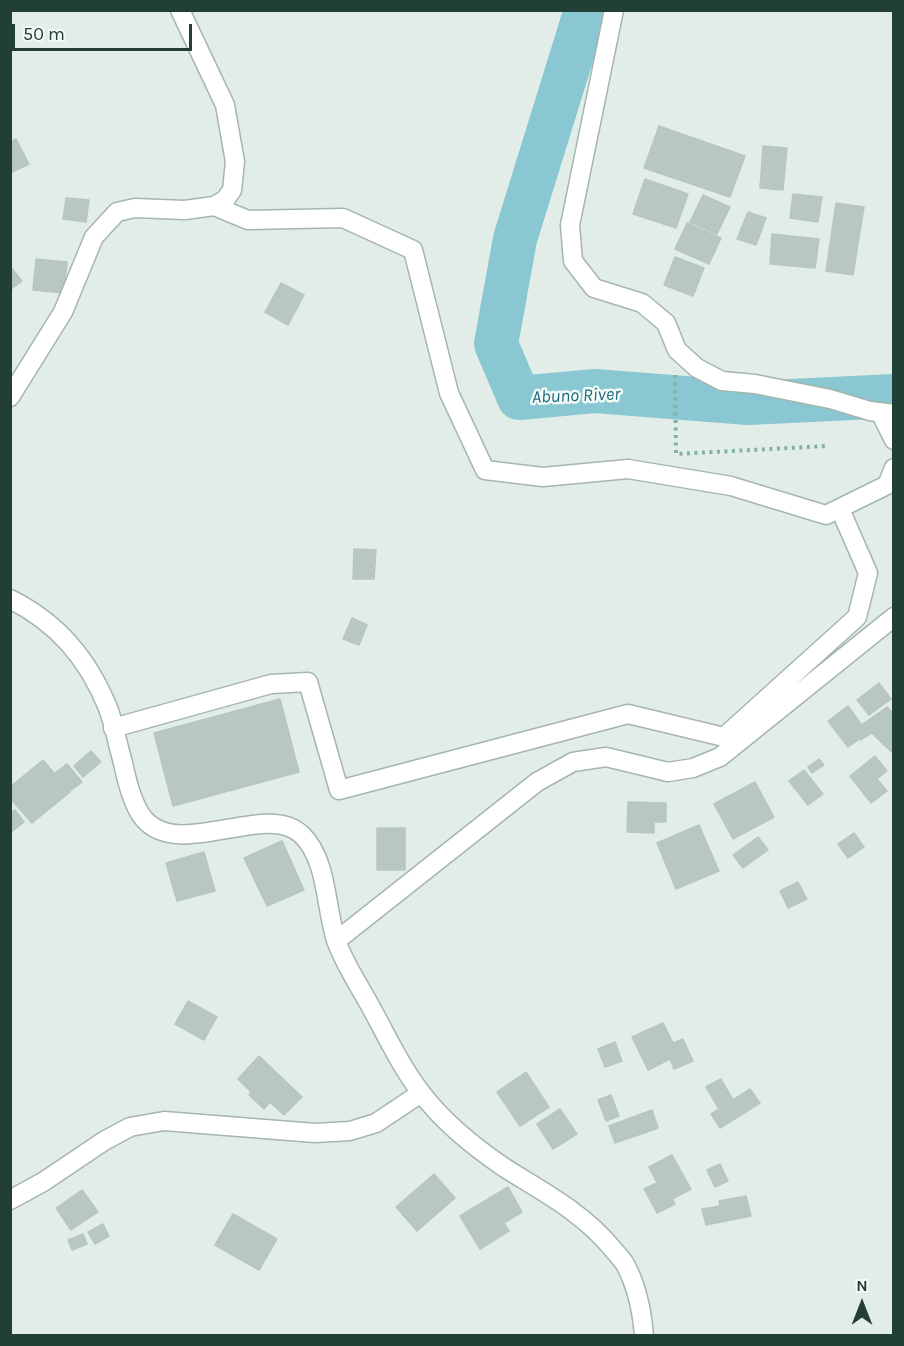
<!DOCTYPE html>
<style>
body{margin:0}
#map{position:relative;width:904px;height:1346px;overflow:hidden;background:#e2ede8;font-family:Karla,sans-serif}
canvas{display:block}
.frame{position:absolute;inset:0;border:12px solid #223f37;pointer-events:none}
.north{position:absolute;left:832px;top:1274px;width:60px;height:60px;-webkit-text-stroke:4px #f3f9f6;paint-order:stroke;rotate:0deg;font-size:16px;font-weight:700;line-height:24px;text-align:center;color:#223f37}
.north::after{content:'';display:block;margin:auto;width:21px;height:27px;background:#223f37;clip-path:polygon(50% 0,100% 100%,50% 72%,0 100%)}
.scale{position:absolute;left:12px;top:24px;width:180px;height:27px;box-sizing:border-box;border:3px solid #223f37;border-top:0;padding-left:8px;font-size:18px;line-height:21px;white-space:nowrap;color:#223f37;-webkit-text-stroke:4px #f3f9f6;paint-order:stroke}
</style>
<div id="map">
<canvas width="904" height="1346"></canvas>
<div class="frame"></div>
<div class="north">N</div>
<div class="scale">50 m</div>
</div>
<script>
const ctx = document.querySelector('canvas').getContext('2d');
ctx.lineJoin = 'round';
function trace(path, color, width, dash) {
  ctx.strokeStyle = color;
  ctx.lineWidth = width;
  ctx.lineCap = dash ? 'butt' : 'round';
  ctx.setLineDash(dash || []);
  ctx.stroke(path);
}
function fill(path, color) {
  ctx.fillStyle = color;
  ctx.fill(path, 'evenodd');
}
function label(font, color, halo, rows, align = 'center') {
  ctx.font = font + ' Karla,sans-serif';
  ctx.lineWidth = 5;
  ctx.setLineDash([]);
  ctx.textBaseline = 'middle';
  ctx.strokeStyle = halo;
  ctx.fillStyle = color;
  for (const [text, x, y, turn = 0] of rows) {
    ctx.save();
    ctx.translate(x, y);
    ctx.rotate((+turn || 0) * Math.PI / 180);
    ctx.textAlign = isNaN(turn) ? turn : align;
    if (halo) ctx.strokeText(text, 0, 0);
    ctx.fillText(text, 0, 0);
    ctx.restore();
  }
}
trace(new Path2D(`
 M 586,10 L 515,239 L 496,344 L 519,398 L 595,391 L 748,403 L 894,396`), '#89c7d3', 44);
const building = new Path2D(`
 M 659,126 L 745,156 L 730,197 L 644,168 Z
 M 16,139 L 29,164 L 10,173 L 10,142 Z
 M 763,146 L 787,148 L 783,190 L 760,188 Z
 M 645,179 L 688,194 L 676,228 L 633,214 Z
 M 793,194 L 822,197 L 818,222 L 790,218 Z
 M 703,195 L 730,207 L 717,234 L 690,222 Z
 M 66,198 L 89,200 L 86,222 L 63,219 Z
 M 836,203 L 864,207 L 853,275 L 826,271 Z
 M 748,212 L 766,218 L 756,245 L 737,239 Z
 M 687,223 L 721,238 L 709,264 L 675,249 Z
 M 772,234 L 819,239 L 815,268 L 770,264 Z
 M 675,257 L 704,268 L 693,296 L 664,285 Z
 M 36,259 L 67,262 L 64,293 L 33,290 Z
 M 10,266 L 22,281 L 10,290 Z
 M 281,283 L 304,295 L 288,325 L 265,312 Z
 M 354,549 L 376,550 L 374,579 L 353,579 Z
 M 352,618 L 367,625 L 359,645 L 343,639 Z
 M 879,683 L 891,699 L 869,715 L 857,700 Z
 M 280,699 L 299,772 L 173,806 L 154,733 Z
 M 848,706 L 861,724 L 852,731 L 858,740 L 848,747 L 828,721 Z
 M 887,707 L 894,714 L 894,735 L 883,744 L 872,733 L 860,740 L 853,731 Z
 M 894,735 L 894,754 L 883,744 Z
 M 91,751 L 101,762 L 83,777 L 74,766 Z
 M 875,756 L 887,771 L 877,779 L 887,791 L 871,803 L 850,776 Z
 M 819,759 L 824,765 L 812,773 L 808,767 Z
 M 43,760 L 70,792 L 32,823 L 10,798 L 10,787 Z
 M 67,764 L 82,782 L 70,791 L 55,773 Z
 M 804,770 L 823,794 L 808,805 L 789,781 Z
 M 755,782 L 774,817 L 733,839 L 714,804 Z
 M 628,802 L 666,803 L 666,822 L 654,822 L 654,833 L 627,832 Z
 M 15,810 L 24,822 L 10,833 L 10,813 Z
 M 699,825 L 719,871 L 676,889 L 657,843 Z
 M 377,828 L 405,828 L 405,870 L 377,870 Z
 M 854,833 L 864,847 L 848,858 L 838,844 Z
 M 758,837 L 768,850 L 743,868 L 733,855 Z
 M 282,841 L 304,890 L 267,906 L 244,858 Z
 M 204,852 L 215,891 L 177,901 L 166,863 Z
 M 798,882 L 807,899 L 788,908 L 780,891 Z
 M 188,1001 L 217,1017 L 204,1040 L 175,1024 Z
 M 663,1023 L 673,1043 L 683,1039 L 693,1061 L 674,1069 L 670,1059 L 648,1070 L 632,1037 Z
 M 615,1042 L 622,1061 L 605,1067 L 598,1049 Z
 M 259,1056 L 302,1097 L 284,1115 L 270,1102 L 264,1109 L 249,1095 L 251,1092 L 238,1079 Z
 M 526,1072 L 549,1107 L 520,1126 L 497,1092 Z
 M 721,1079 L 733,1100 L 750,1089 L 760,1103 L 720,1128 L 711,1114 L 719,1109 L 706,1087 Z
 M 611,1095 L 619,1116 L 606,1121 L 598,1100 Z
 M 560,1109 L 577,1134 L 553,1149 L 537,1124 Z
 M 652,1110 L 658,1128 L 615,1143 L 609,1126 Z
 M 672,1155 L 691,1189 L 672,1199 L 675,1204 L 657,1213 L 644,1189 L 657,1183 L 649,1167 Z
 M 720,1164 L 728,1181 L 715,1187 L 707,1170 Z
 M 434,1174 L 455,1198 L 417,1231 L 396,1207 Z
 M 508,1187 L 522,1212 L 504,1223 L 509,1231 L 480,1249 L 460,1216 Z
 M 82,1190 L 98,1212 L 71,1230 L 56,1208 Z
 M 746,1196 L 751,1216 L 706,1225 L 702,1209 L 720,1206 L 719,1201 Z
 M 233,1214 L 277,1239 L 259,1270 L 215,1245 Z
 M 103,1224 L 109,1236 L 95,1244 L 88,1232 Z
 M 83,1234 L 87,1244 L 72,1250 L 68,1240 Z`);
fill(building, '#b8c8c1');
trace(building, '#b5c7bf', 1.5);
const minor = new Path2D(`
 M 614,10 L 570,225 L 573,261 L 594,288 L 642,303 L 666,323 L 677,350 L 697,368 L 722,381 L 755,384 L 830,399 L 870,411 L 894,414
 M 214,206 L 248,220 L 343,218 L 413,250 L 449,393 L 485,470 L 543,477 L 628,469 L 731,486 L 826,515 L 887,485 L 894,468
 M 10,397 L 63,312 L 94,237 L 117,212 L 135,208 L 185,210 L 214,206 L 225,200 L 232,190 L 235,162 L 225,105 L 180,10
 M 880,412 L 894,440
 M 10,599 C 58,623 88,659 108,708 C 114,724 117,742 122,759 C 126,777 132,805 144,819 C 180,861 267,800 302,835 C 328,861 325,906 336,940 C 343,961 357,982 368,1002 C 385,1032 400,1066 422,1094 C 445,1124 474,1147 505,1168 C 543,1192 582,1212 611,1247 C 616,1253 621,1258 625,1264 C 637,1286 642,1310 644,1336
 M 113,728 L 271,684 L 308,682 L 339,790 L 628,714 L 724,737 L 857,617 L 868,573 L 840,509
 M 336,941 L 537,782 L 573,762 L 606,757 L 668,772 L 693,768 L 720,757 L 894,617
 M 10,1200 L 43,1182 L 104,1141 L 130,1127 L 164,1121 L 315,1133 L 350,1131 L 376,1123 L 421,1093`);
trace(minor, '#a5b5af', 21);
trace(new Path2D(`
 M 675,375 L 676,454 L 826,446`), '#82b1a3', 4, [3, 4.5]);
trace(minor, '#fff', 18);
label('italic 18px', '#1a6b7c', '#f3f9f6', [
 ["Abuno River",576,396,-2]
]);
</script>
